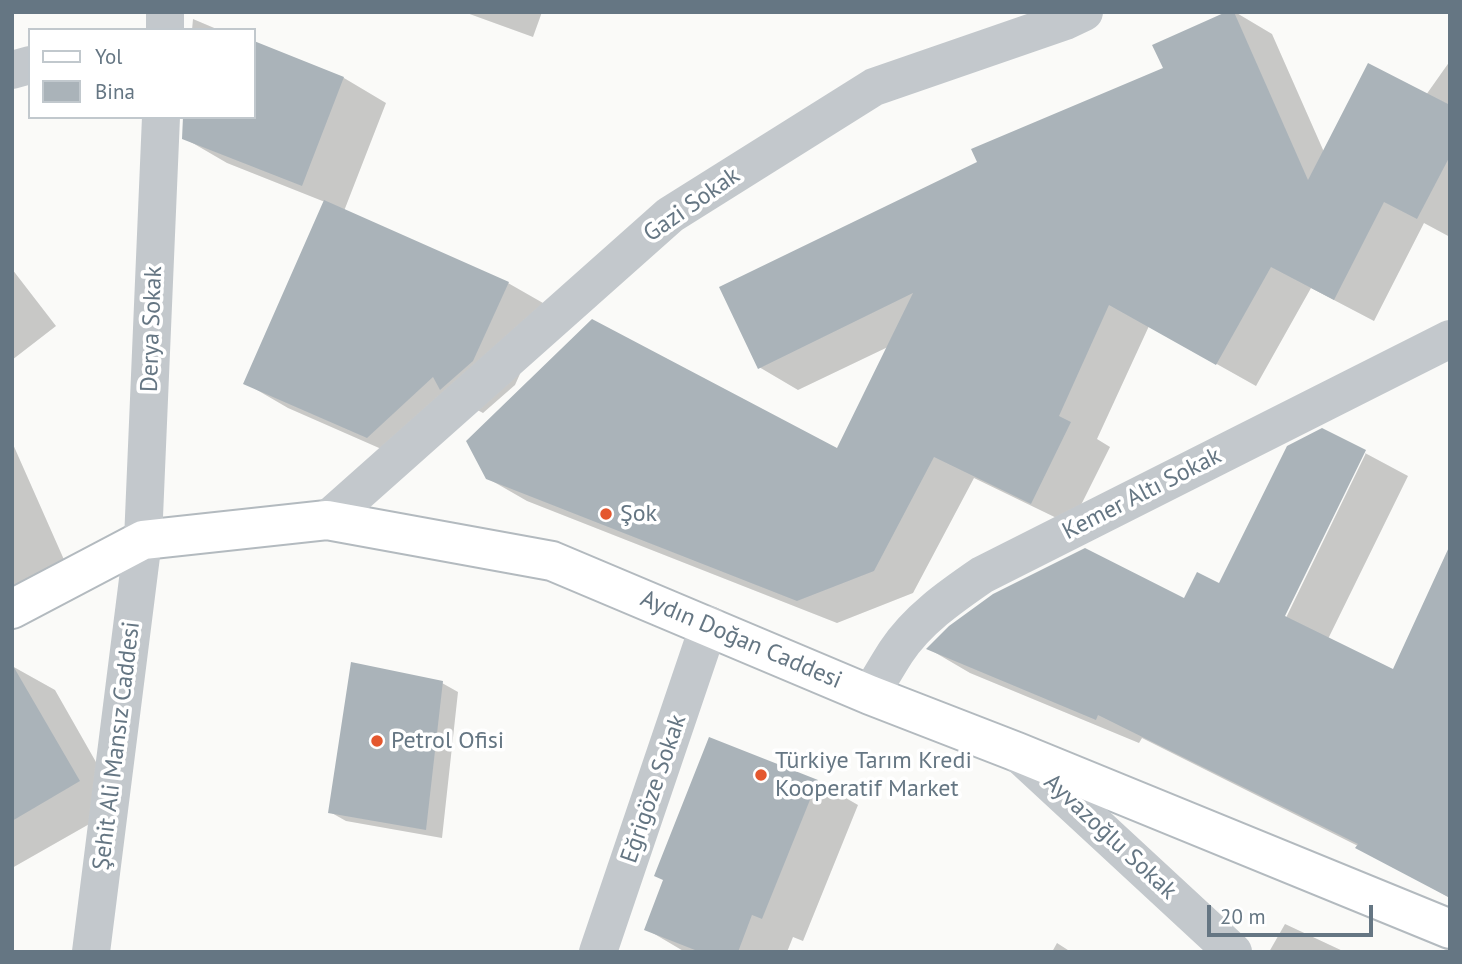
<!DOCTYPE html>
<meta charset="utf-8">
<style>
body{margin:0}
#map{position:relative;width:1462px;height:964px;overflow:hidden;background:#fafaf8;font-family:"PT Sans",sans-serif}
canvas{display:block}
.frame{position:absolute;inset:0;border:14px solid #657683;pointer-events:none}
.legend{position:absolute;left:28px;top:28px;width:228px;height:91px;box-sizing:border-box;background:#fff;border:2px solid #c1c8cd;margin:0;padding:9px 12px;list-style:none;font-size:21px;color:#657683}
.legend li{display:flex;align-items:center;gap:14px;height:35px}
.legend b{width:35px;border:2px solid #c1c8cd}
.scale{position:absolute;left:1207px;top:905px;width:166px;height:32px;box-sizing:border-box;border:4px solid #657683;border-top:0;padding-left:9px;font-size:21px;line-height:24px;white-space:nowrap;color:#657683;-webkit-text-stroke:5px #fff;paint-order:stroke}
</style>
<div id="map">
<canvas width="1462" height="964"></canvas>
<div class="frame"></div>
<ul class="legend">
<li><b style="height:9px;background:#fff"></b>Yol</li>
<li><b style="height:19px;background:#aab3b9"></b>Bina</li>
</ul>
<div class="scale">20 m</div>
</div>
<script>
const ctx = document.querySelector('canvas').getContext('2d');
ctx.lineJoin = 'round';
function fill(path, color) {
  ctx.fillStyle = color;
  ctx.fill(path, 'evenodd');
}
function trace(path, color, width, dash) {
  ctx.strokeStyle = color;
  ctx.lineWidth = width;
  ctx.lineCap = dash ? 'butt' : 'round';
  ctx.setLineDash(dash || []);
  ctx.stroke(path);
}
function label(font, color, halo, rows, align = 'center') {
  ctx.font = font + ' "PT Sans",sans-serif';
  ctx.lineWidth = 7;
  ctx.setLineDash([]);
  ctx.textBaseline = 'middle';
  ctx.strokeStyle = halo;
  ctx.fillStyle = color;
  for (const [text, x, y, turn = 0] of rows) {
    ctx.save();
    ctx.translate(x, y);
    ctx.rotate((+turn || 0) * Math.PI / 180);
    ctx.textAlign = isNaN(turn) ? turn : align;
    if (halo) ctx.strokeText(text, 0, 0);
    ctx.fillText(text, 0, 0);
    ctx.restore();
  }
}
fill(new Path2D(`
 M 464,12 L 542,12 L 533,37 Z
 M 1231,12 L 1235,12 L 1272,34 L 1324,152 L 1426,95 L 1450,61 L 1450,237 L 1424,223 L 1374,321 L 1311,288 L 1256,386 L 1149,326 L 1097,439 L 1110,447 L 1071,525 L 974,478 L 913,593 L 837,623 L 527,501 L 487,478 L 838,451 L 890,346 L 798,390 L 759,367 L 979,163 L 1165,69 Z
 M 193,19 L 219,30 L 192,30 Z
 M 254,43 L 344,78 L 386,103 L 344,211 L 508,283 L 550,307 L 515,385 L 483,413 L 470,406 L 411,462 L 288,408 L 245,383 L 325,202 L 227,163 L 184,138 L 254,117 Z
 M 12,269 L 56,326 L 12,360 Z
 M 1322,430 L 1408,476 L 1328,639 L 1394,671 L 1450,549 L 1450,898 L 1358,846 L 1142,738 L 1139,743 L 970,673 L 929,649 L 950,628 L 994,595 L 1085,550 L 1185,601 L 1198,574 L 1220,585 L 1288,447 ZM 1363,453 L 1366,453 L 1283,624 L 1280,623 Z
 M 12,442 L 73,580 L 12,607 Z
 M 12,666 L 55,690 L 121,806 L 12,868 Z
 M 442,683 L 458,692 L 442,838 L 346,821 L 330,812 Z
 M 710,739 L 818,782 L 858,805 L 803,941 L 793,937 L 787,952 L 685,952 L 646,929 L 665,881 Z
 M 1285,924 L 1345,952 L 1269,952 Z
 M 1057,943 L 1071,952 L 1052,952 Z`), '#0003');
fill(new Path2D(`
 M 1226,12 L 1234,12 L 1308,180 L 1368,63 L 1450,105 L 1450,156 L 1417,219 L 1384,202 L 1334,300 L 1271,267 L 1216,365 L 1109,305 L 1059,416 L 1071,422 L 1031,504 L 934,457 L 874,571 L 797,601 L 486,479 L 466,441 L 592,319 L 837,448 L 913,293 L 758,369 L 719,287 L 977,162 L 971,149 L 1163,68 L 1152,45 Z
 M 254,41 L 344,77 L 302,186 L 182,139 L 183,117 L 254,117 Z
 M 324,200 L 509,282 L 473,361 L 440,390 L 433,377 L 367,438 L 243,384 Z
 M 1322,428 L 1366,450 L 1285,616 L 1393,669 L 1450,545 L 1450,898 L 1355,848 L 1358,844 L 1098,715 L 1096,720 L 926,649 L 949,626 L 993,594 L 1085,548 L 1184,598 L 1197,572 L 1219,583 L 1287,446 Z
 M 351,662 L 443,681 L 426,830 L 328,813 Z
 M 12,664 L 80,781 L 12,821 Z
 M 709,737 L 818,780 L 762,919 L 752,915 L 738,952 L 700,952 L 644,930 L 663,880 L 654,876 Z`), '#aab3b9');
const secondary = new Path2D(`
 M 12,609 L 143,540 L 327,520 L 552,561 L 870,695 L 1017,752 L 1450,929`);
trace(secondary, '#b3babf', 42);
trace(new Path2D(`
 M 165,30 L 165,12
 M 12,70 L 30,65
 M 327,520 L 670,215 L 874,87 L 1065,21 L 1084,12
 M 870,695 C 879,680 887,666 896,652 C 917,620 950,597 982,575 L 1450,339
 M 1018,753 L 1233,952
 M 91,952 L 143,540 L 161,117
 M 598,952 L 709,625`), '#c3c8cc', 38);
trace(secondary, '#fff', 38);
for (const [x, y, r, color] of [
 [606,514,7,"#e4572e"],
 [377,741,7,"#e4572e"],
 [761,775,7,"#e4572e"]
]) {
  const dot = new Path2D();
  dot.arc(x, y, r, 0, 2 * Math.PI);
  ctx.fillStyle = color;
  ctx.fill(dot);
  trace(dot, '#fff', 2.5);
}
label('24px', '#657683', '#fff', [
 ["Gazi Sokak",692,205,-35],
 ["Derya Sokak",152,329,-88],
 ["Kemer Altı Sokak",1142,494,-27],
 ["Aydın Doğan Caddesi",741,640,23],
 ["Şehit Ali Mansız Caddesi",117,746,-83],
 ["Eğrigöze Sokak",654,789,-71],
 ["Ayvazoğlu Sokak",1110,837,43]
]);
label('24px', '#657683', '#fff', [
 ["Şok",620,514],
 ["Petrol Ofisi",391,741],
 ["Türkiye Tarım Kredi",775,761],
 ["Kooperatif Market",775,789]
], 'left');
</script>
